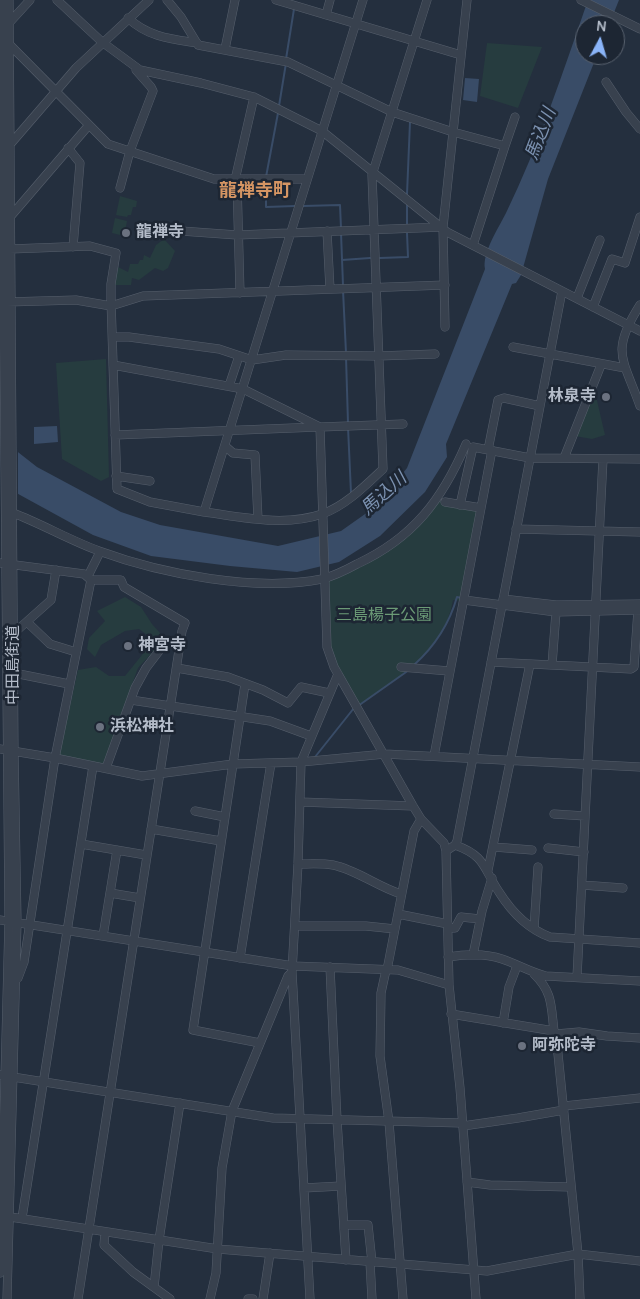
<!DOCTYPE html>
<meta charset="utf-8">
<style>
body{margin:0}
#map{position:relative;width:640px;height:1299px;overflow:hidden;background:#242f3e;font-family:Manrope,sans-serif}
canvas{display:block}
.north{position:absolute;left:575px;top:15px;width:50px;height:50px;box-sizing:border-box;background:#1d2633;border:1px solid #59626f;border-radius:50%;rotate:6deg;font-size:14px;font-weight:700;line-height:20px;text-align:center;color:#b4bcc9}
.north::after{content:'';display:block;margin:auto;width:18px;height:22px;background:#8ab4f8;clip-path:polygon(50% 0,100% 100%,50% 72%,0 100%)}
</style>
<div id="map">
<canvas width="640" height="1299"></canvas>
<div class="north">N</div>
</div>
<script>
const ctx = document.querySelector('canvas').getContext('2d');
ctx.lineJoin = 'round';
function fill(path, color) {
  ctx.fillStyle = color;
  ctx.fill(path, 'evenodd');
}
function trace(path, color, width, dash) {
  ctx.strokeStyle = color;
  ctx.lineWidth = width;
  ctx.lineCap = dash ? 'butt' : 'round';
  ctx.setLineDash(dash || []);
  ctx.stroke(path);
}
function label(font, color, halo, rows, align = 'center') {
  ctx.font = font + ' Manrope,"Noto Sans JP",sans-serif';
  ctx.lineWidth = 5;
  ctx.setLineDash([]);
  ctx.textBaseline = 'middle';
  ctx.strokeStyle = halo;
  ctx.fillStyle = color;
  for (const [text, x, y, turn = 0] of rows) {
    ctx.save();
    ctx.translate(x, y);
    ctx.rotate((+turn || 0) * Math.PI / 180);
    ctx.textAlign = isNaN(turn) ? turn : align;
    if (halo) ctx.strokeText(text, 0, 0);
    ctx.fillText(text, 0, 0);
    ctx.restore();
  }
}
fill(new Path2D(`
 M 487,43 L 542,47 L 518,108 L 480,96 Z
 M 120,196 L 137,201 L 136,207 L 133,207 L 131,215 L 128,215 L 127,217 L 116,215 Z
 M 115,218 L 127,221 L 124,236 L 112,233 Z
 M 164,239 L 175,251 L 168,268 L 163,271 L 155,268 L 139,280 L 132,278 L 131,285 L 115,285 L 118,267 L 128,272 L 130,264 L 138,264 L 140,260 L 143,260 L 144,255 L 150,258 L 156,245 Z
 M 106,359 L 109,477 L 101,481 L 62,459 L 56,363 Z
 M 591,391 L 595,392 L 605,435 L 592,439 L 575,436 Z
 M 439,499 L 443,504 L 476,509 L 477,512 L 461,601 L 453,600 C 445,650 398,678 360,705 L 341,675 L 330,649 L 327,585 L 329,580 L 365,564 Z
 M 125,597 L 141,607 L 152,624 L 160,633 L 160,644 L 138,668 L 103,764 L 59,755 L 78,670 L 96,667 L 109,676 L 125,676 L 154,640 L 139,629 L 125,631 L 101,645 L 95,657 L 87,649 L 89,638 L 105,621 L 97,611 Z`), '#263c3f');
fill(new Path2D(`
 M 588,0 L 619,0 L 609,25 L 585,25 L 585,55 L 597,55 L 548,179 L 521,275 L 516,283 L 512,284 L 446,444 L 447,457 L 425,492 L 380,536 L 339,562 L 297,572 L 230,566 L 151,556 L 93,535 L 0,484 L 0,438 L 37,467 L 121,512 L 160,525 L 278,546 L 341,531 L 375,507 L 407,468 L 485,269 C 482,253 498,229 506,213 C 539,145 563,72 588,0 Z
 M 465,78 L 479,79 L 477,102 L 463,100 Z
 M 57,426 L 58,442 L 34,444 L 34,427 Z`), '#394c67');
fill(new Path2D(`
 M 0,435 L 18,449 L 18,496 L 0,486 Z`), '#242f3e');
trace(new Path2D(`
 M 286,59 L 294,9
 M 279,106 L 286,63
 M 266,177 L 278,113
 M 266,182 L 266,207 L 295,206
 M 407,194 L 410,122
 M 407,203 L 407,226
 M 303,206 L 340,205 L 341,228
 M 341,233 L 343,285
 M 380,258 L 408,257 L 407,233
 M 342,260 L 370,258
 M 343,290 L 346,353
 M 346,357 L 348,423
 M 348,427 L 351,493
 M 414,665 C 435,646 449,625 457,597 L 461,598
 M 358,706 L 409,670
 M 315,757 L 354,708`), '#394c67', 2);
const minor = new Path2D(`
 M 57,0 L 102,42 L 140,70 L 201,83 L 254,97 L 322,131 L 447,232 L 640,331
 M 167,0 L 181,17 L 198,45 L 288,62 L 392,112 L 453,132 L 505,146 L 473,245
 M 276,0 L 461,55
 M 581,0 L 640,29
 M 326,15 L 330,0
 M 128,18 C 148,37 171,39 197,43
 M 9,23 L 30,0
 M 8,43 L 108,144 L 214,179 L 307,179
 M 225,49 L 235,0
 M 606,82 L 626,112 L 640,129
 M 505,146 L 515,117
 M 7,148 L 76,68 L 149,0
 M 68,148 L 80,163 L 73,247
 M 235,180 L 254,97
 M 237,180 L 240,293
 M 120,188 L 130,151 L 153,91 L 151,87 L 136,70
 M 10,217 L 89,125
 M 167,230 L 237,235 L 443,227
 M 327,231 L 330,289
 M 10,249 L 90,246 L 116,253 L 111,284 L 111,300 L 117,489 L 150,502 L 204,512 L 363,0
 M 577,298 L 600,240
 M 7,302 L 76,300 L 111,306 L 143,296 L 445,285
 M 640,305 C 610,352 623,358 640,406
 M 593,307 L 612,259 L 625,263 L 640,217
 M 445,327 L 443,227 L 467,0
 M 113,337 L 129,337 L 219,349 L 252,360 L 286,355 L 378,356 L 435,354
 M 513,347 L 625,368
 M 113,365 L 243,389 L 320,427
 M 229,386 L 239,356
 M 403,424 L 320,427 L 327,647 L 334,667 L 413,806 L 421,819 L 444,843 L 446,851 L 449,985 L 460,1088 L 476,1299
 M 115,435 L 318,427
 M 225,446 L 233,453 L 255,455 L 258,519
 M 488,450 L 498,400 L 504,398 L 540,406
 M 564,458 L 601,365
 M 116,476 L 150,481
 M 445,502 L 481,508
 M 460,505 L 473,447 L 530,458 L 640,459
 M 204,512 C 242,517 284,527 322,514 C 345,506 365,486 383,469 L 372,175 L 427,0
 M 13,513 C 42,524 69,540 99,551 C 162,574 256,592 322,579 C 334,576 346,570 357,564 C 413,538 442,500 466,444
 M 516,529 L 640,532
 M 0,563 L 84,574 L 91,580 L 121,580 L 124,587 L 185,623 L 182,631 L 78,1299
 M 88,576 L 100,552
 M 503,599 L 556,605 L 640,604
 M 464,600 L 556,612 L 640,610
 M 27,622 L 50,644 L 76,652
 M 14,633 L 51,600 L 56,570
 M 491,662 L 631,669 L 634,667 L 638,610
 M 552,665 L 556,612
 M 401,667 L 449,671
 M 177,668 L 228,677 L 263,690 L 288,703 L 301,687 L 329,693
 M 14,673 L 69,684
 M 245,684 L 193,1030 L 260,1043
 M 131,700 L 270,721 L 311,736
 M 0,749 L 55,758 L 142,776 L 233,764 L 301,762 L 385,754 L 640,767
 M 434,756 L 492,450
 M 106,768 L 135,688 L 146,668 L 159,651
 M 300,802 L 413,806
 M 195,811 L 225,817
 M 554,814 L 585,816
 M 151,829 L 221,841
 M 81,844 L 146,855
 M 455,845 C 486,856 483,868 499,892 C 511,911 528,929 550,937 L 640,943
 M 494,847 L 532,850
 M 548,848 L 584,852
 M 446,851 L 455,845 L 457,841 L 562,291
 M 298,864 C 309,864 322,863 333,865 C 357,870 378,887 401,894
 M 488,870 L 530,664
 M 582,885 L 623,888
 M 110,893 L 140,898
 M 398,914 L 448,924
 M 0,920 L 293,966 L 398,970 L 449,985
 M 295,926 L 366,926 L 395,929
 M 448,928 L 455,928 L 461,917 L 480,919
 M 534,929 L 538,867
 M 103,936 L 117,850
 M 473,955 L 482,911 L 492,878
 M 448,957 C 466,954 485,953 502,959 C 517,964 530,972 546,976 L 640,981
 M 240,958 L 271,763
 M 330,967 L 337,1120 L 346,1260
 M 386,970 L 381,993 L 380,1056 L 389,1122 L 403,1299
 M 387,970 L 414,831 L 421,819
 M 534,974 C 553,992 551,1007 554,1031
 M 577,977 L 603,459
 M 18,978 L 24,962 L 55,758 L 91,580
 M 451,1014 L 554,1031 L 556,1034 L 579,1032 L 607,1036 L 640,1038
 M 503,1023 L 509,987 L 517,966
 M 556,1034 L 578,1254 L 580,1299
 M 0,1075 L 273,1118 L 462,1123
 M 564,1106 L 640,1098
 M 463,1126 L 518,1118 L 564,1110
 M 467,1182 L 490,1185 L 570,1187
 M 304,1188 L 341,1186
 M 4,1216 L 218,1249 L 487,1271 L 578,1254 L 640,1261
 M 22,1218 L 93,766
 M 344,1225 L 368,1225 L 372,1262
 M 105,1232 L 104,1245 L 133,1272 L 170,1299
 M 370,1262 L 372,1299
 M 0,1273 L 9,921 L 1,0
 M 154,1287 L 159,1240 L 180,1103
 M 7,1299 L 17,922 L 14,751 L 9,0
 M 210,1299 L 216,1273 L 222,1168 L 232,1111 L 288,976 L 292,972
 M 248,1299 L 253,1299
 M 263,1299 L 270,1253
 M 310,1299 L 292,972 L 298,864 L 301,762 L 338,674`);
trace(minor, '#565f6c', 9);
trace(minor, '#38414e', 8);
for (const [x, y, r, color] of [
 [126,233,5,"#6b7280"],
 [606,397,5,"#6b7280"],
 [128,646,5,"#6b7280"],
 [100,727,5,"#6b7280"],
 [522,1046,5,"#6b7280"]
]) {
  const dot = new Path2D();
  dot.arc(x, y, r, 0, 2 * Math.PI);
  ctx.fillStyle = color;
  ctx.fill(dot);
  trace(dot, '#1d2633', 2);
}
label('bold 16px', '#b4bcc9', '#1d2633', [
 ["龍禅寺",136,233],
 ["林泉寺",596,397,"right"],
 ["神宮寺",138,646],
 ["浜松神社",110,727],
 ["阿弥陀寺",532,1046]
], 'left');
label('16px', '#6b9a76', '#1d2633', [
 ["三島楊子公園",384,616]
]);
label('16px', '#b4bcc9', '#1d2633', [
 ["中田島街道",14,665,-90]
]);
label('italic 18px', '#7c92b1', '#1d2633', [
 ["馬込川",541,134,-69],
 ["馬込川",384,494,-42]
]);
label('bold 18px', '#d59563', '#1d2633', [
 ["龍禅寺町",255,191]
]);
</script>
